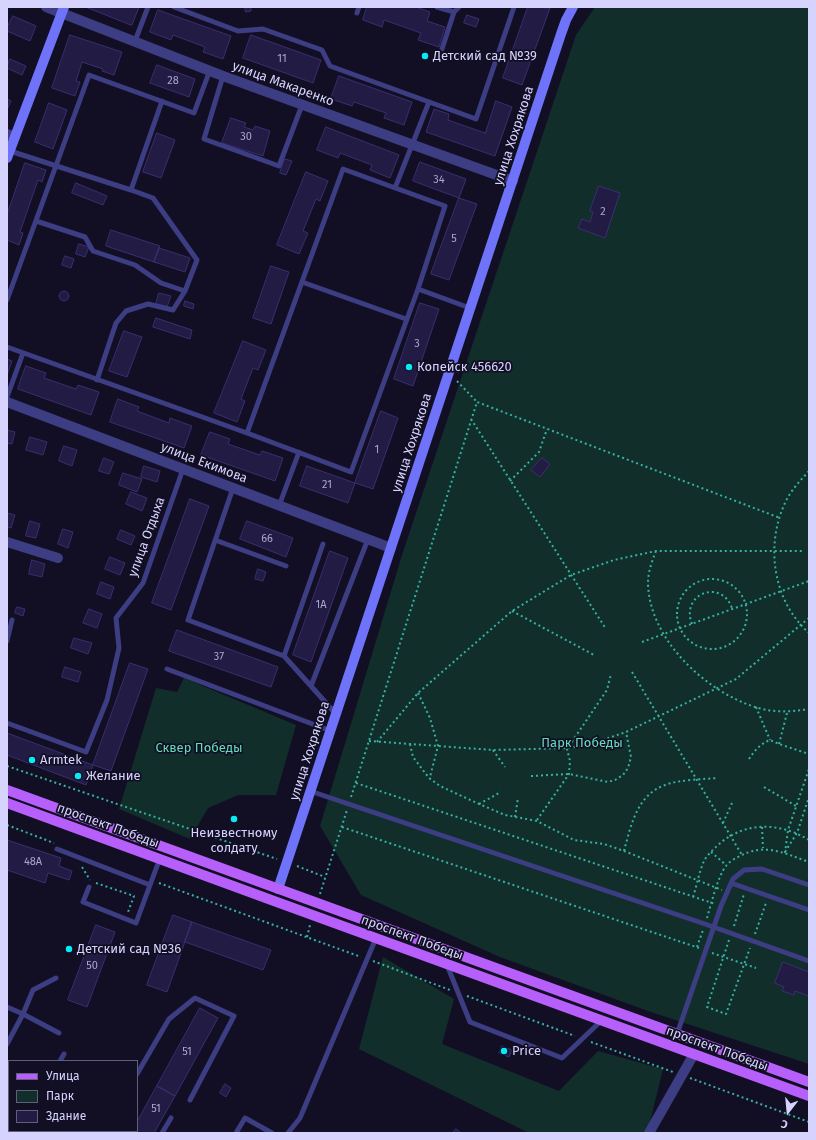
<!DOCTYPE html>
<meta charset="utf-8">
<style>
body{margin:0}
#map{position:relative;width:816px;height:1140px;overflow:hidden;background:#120f24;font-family:"Fira Sans",sans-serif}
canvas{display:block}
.frame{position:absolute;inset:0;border:8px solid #d6d4fe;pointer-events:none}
.legend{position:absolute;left:8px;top:1060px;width:130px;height:72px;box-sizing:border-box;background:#120f24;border:1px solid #605e7b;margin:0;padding:5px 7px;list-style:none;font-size:12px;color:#d6d4fe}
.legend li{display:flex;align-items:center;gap:8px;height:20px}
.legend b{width:20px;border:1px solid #605e7b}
.north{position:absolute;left:768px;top:1092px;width:40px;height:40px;-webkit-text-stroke:3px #120f24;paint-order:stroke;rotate:196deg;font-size:11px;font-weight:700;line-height:16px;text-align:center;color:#d6d4fe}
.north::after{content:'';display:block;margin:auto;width:14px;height:18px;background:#d6d4fe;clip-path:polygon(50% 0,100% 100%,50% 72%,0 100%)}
</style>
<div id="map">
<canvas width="816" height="1140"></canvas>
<div class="frame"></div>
<ul class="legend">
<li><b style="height:5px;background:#b75ffa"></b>Улица</li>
<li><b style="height:11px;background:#122e2b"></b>Парк</li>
<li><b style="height:11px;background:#221c44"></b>Здание</li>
</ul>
<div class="north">С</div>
</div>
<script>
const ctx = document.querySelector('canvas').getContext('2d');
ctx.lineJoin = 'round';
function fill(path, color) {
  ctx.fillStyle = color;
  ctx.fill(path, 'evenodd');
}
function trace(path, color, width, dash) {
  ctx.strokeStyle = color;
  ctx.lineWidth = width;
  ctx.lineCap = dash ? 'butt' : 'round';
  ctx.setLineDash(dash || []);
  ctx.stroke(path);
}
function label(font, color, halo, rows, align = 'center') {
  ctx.font = font + ' "Fira Sans",sans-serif';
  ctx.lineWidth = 3.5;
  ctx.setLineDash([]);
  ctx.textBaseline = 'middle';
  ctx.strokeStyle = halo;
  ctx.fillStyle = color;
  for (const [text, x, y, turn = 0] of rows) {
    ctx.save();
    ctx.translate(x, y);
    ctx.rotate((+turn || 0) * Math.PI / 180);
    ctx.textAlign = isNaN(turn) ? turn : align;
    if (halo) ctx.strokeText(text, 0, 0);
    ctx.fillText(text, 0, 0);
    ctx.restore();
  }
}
fill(new Path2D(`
 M 595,7 L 809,7 L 809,1064 L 648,1011 L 500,957 L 361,895 L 320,826 L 402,555 L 576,35 Z
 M 184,678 L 296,725 L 276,795 L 238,795 L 208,808 L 190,839 L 119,809 L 156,688 L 177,692 Z
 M 383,957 L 454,999 L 442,1044 L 559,1091 L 598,1051 L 663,1069 L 649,1126 L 643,1133 L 529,1133 L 359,1049 Z`), '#122e2b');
const building = new Path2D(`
 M 86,7 L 139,7 L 132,25 Z
 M 245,7 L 251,7 L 251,11 L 246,12 Z
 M 367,7 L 416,7 L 430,12 L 427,21 L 445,27 L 439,47 L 418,40 L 421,33 L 384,20 L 382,27 L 363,20 Z
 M 528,7 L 550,8 L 522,85 L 503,78 Z
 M 158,10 L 231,36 L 223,59 L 203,52 L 205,47 L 173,35 L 171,40 L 150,32 Z
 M 467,15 L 479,19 L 476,27 L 464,23 Z
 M 13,16 L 36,26 L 30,41 L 7,31 L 7,28 Z
 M 70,35 L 122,52 L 114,75 L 102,71 L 103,69 L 82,62 L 76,81 L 80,82 L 75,96 L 52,88 Z
 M 251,35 L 321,60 L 313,83 L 243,58 Z
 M 10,59 L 26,66 L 22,75 L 7,68 Z
 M 157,65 L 195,79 L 189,97 L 150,83 Z
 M 339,76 L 412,102 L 404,125 L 384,118 L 386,113 L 354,102 L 352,106 L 331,99 Z
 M 7,99 L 11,101 L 7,110 Z
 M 496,101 L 512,107 L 495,156 L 426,132 L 434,109 L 449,114 L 448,120 L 485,133 Z
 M 49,103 L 67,110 L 53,149 L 35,142 Z
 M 231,118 L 246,123 L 244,127 L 253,130 L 255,126 L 270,131 L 263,156 L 222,143 Z
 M 326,127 L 399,155 L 390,178 L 370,170 L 372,165 L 340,153 L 338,158 L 317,150 Z
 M 157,133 L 175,140 L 161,178 L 143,172 Z
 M 285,159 L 292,161 L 286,175 L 280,173 Z
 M 420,162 L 466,179 L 459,198 L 413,181 Z
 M 25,163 L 46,170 L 42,182 L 38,180 L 20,232 L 23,233 L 19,245 L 7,240 L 7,215 Z
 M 306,172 L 328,181 L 320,201 L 316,199 L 303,231 L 308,233 L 299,254 L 277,245 Z
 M 76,183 L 107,196 L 103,205 L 72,193 Z
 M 599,186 L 620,193 L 605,238 L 578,228 L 582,219 L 590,222 L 593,212 L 590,211 Z
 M 459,198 L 477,204 L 449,280 L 431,274 Z
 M 111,230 L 160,246 L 154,262 L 106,246 Z
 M 79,244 L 89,247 L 85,257 L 76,254 Z
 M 159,248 L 190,258 L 185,272 L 154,262 Z
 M 65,256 L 74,259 L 71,268 L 62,265 Z
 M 271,266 L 289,272 L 271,324 L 253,318 Z
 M59 296a5 5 0 1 1 10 0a5 5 0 1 1-10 0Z
 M 159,293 L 171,296 L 167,307 L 156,304 Z
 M 185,301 L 194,304 L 193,309 L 184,306 Z
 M 420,303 L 439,309 L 413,386 L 394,379 Z
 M 156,318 L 192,330 L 190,339 L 153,327 Z
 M 124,331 L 142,337 L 127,377 L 109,371 Z
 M 243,341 L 266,350 L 258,370 L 253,368 L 241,399 L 245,401 L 237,422 L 214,413 Z
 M 7,359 L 12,361 L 7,375 Z
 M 26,366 L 46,373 L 44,378 L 76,389 L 78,385 L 99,392 L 91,415 L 18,389 Z
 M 118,399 L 139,407 L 137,411 L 169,423 L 170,418 L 192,426 L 184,448 L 110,422 Z
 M 381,411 L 398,418 L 373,489 L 355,483 Z
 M 7,430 L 15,432 L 12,444 L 7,443 Z
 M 210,432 L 230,439 L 228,444 L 260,455 L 262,451 L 283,458 L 275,481 L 201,455 Z
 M 30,437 L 47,442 L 43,455 L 26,450 Z
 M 64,446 L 77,450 L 72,466 L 59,461 Z
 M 104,458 L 114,462 L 109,474 L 99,471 Z
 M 542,458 L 550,464 L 540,477 L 531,470 Z
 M 144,466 L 160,471 L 157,482 L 141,477 Z
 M 307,466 L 355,483 L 348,503 L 300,486 Z
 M 123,473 L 142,479 L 137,492 L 119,485 Z
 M 131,492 L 147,498 L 142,511 L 126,504 Z
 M 190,499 L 209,506 L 171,610 L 152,603 Z
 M 7,513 L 15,515 L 11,528 L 7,527 Z
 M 30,521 L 40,524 L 36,538 L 26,536 Z
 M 247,521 L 293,538 L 286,557 L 240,539 Z
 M 63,529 L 73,532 L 68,548 L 58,544 Z
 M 121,530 L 135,536 L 131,545 L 117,539 Z
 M 330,551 L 348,558 L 311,662 L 293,655 Z
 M 110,557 L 125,563 L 120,575 L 105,569 Z
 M 32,560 L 45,564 L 42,577 L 29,574 Z
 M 258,569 L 266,572 L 263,581 L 255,579 Z
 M 101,582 L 114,587 L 110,599 L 97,594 Z
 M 17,607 L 25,609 L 23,616 L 15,613 Z
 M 89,609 L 102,614 L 97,628 L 83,623 Z
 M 177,630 L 278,667 L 271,687 L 169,651 Z
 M 74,638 L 92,643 L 88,654 L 71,648 Z
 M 130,663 L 148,669 L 111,771 L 93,765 Z
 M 65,667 L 81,672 L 78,682 L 62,677 Z
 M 7,733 L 93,765 L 86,785 L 7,755 Z
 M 7,840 L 61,858 L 59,866 L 72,871 L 69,880 L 48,873 L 45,883 L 7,870 Z
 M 173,915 L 192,922 L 167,992 L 147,985 Z
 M 192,922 L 271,950 L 263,970 L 185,942 Z
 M 96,925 L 115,932 L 87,1007 L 68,1000 Z
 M 783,962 L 809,972 L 809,996 L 795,991 L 794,995 L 782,991 L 784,987 L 775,983 Z
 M 200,1008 L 218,1018 L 175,1096 L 157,1086 Z
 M 502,1046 L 512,1050 L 509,1057 L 499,1053 Z
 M 225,1084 L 231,1088 L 226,1097 L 220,1093 Z
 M 157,1086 L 175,1096 L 154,1133 L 131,1133 L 132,1131 L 137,1131 L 137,1122 Z
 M 456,1129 L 461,1133 L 453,1133 Z
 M 37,1131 L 59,1131 L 58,1133 L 36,1133 Z`);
fill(building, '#221c44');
trace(building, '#382f70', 1);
trace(new Path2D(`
 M 428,367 L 440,371
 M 457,381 L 477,402
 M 471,419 L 606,629
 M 809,471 C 800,481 791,490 785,503 C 765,546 773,601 809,633
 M 510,481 L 539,452 L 547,429
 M 656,551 C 652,561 648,572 648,583 C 649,639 705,691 755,707 C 774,713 790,712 809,709
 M677 614a35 35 0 1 1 70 0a35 35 0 1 1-70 0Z
 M 512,611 L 594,655
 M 692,624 C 680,594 721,578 732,608
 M 642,642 L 809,581
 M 632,672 L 742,855
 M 418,693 L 430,718 L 438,746 L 430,777
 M 756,707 L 770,740
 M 369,741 L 493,750 L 570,748 L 591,744 L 626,732 L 736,679 L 809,618
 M 377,742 L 418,693 L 512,611 L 571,575 L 614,560 L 656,551 L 804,551
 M 410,744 L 413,757 L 429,778 L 440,786 L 479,804 L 505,815 L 537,821 L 574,840 L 604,844 L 624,851 L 722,890
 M 779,744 L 787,713
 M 493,750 L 505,767
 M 749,759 C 755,750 760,744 770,740 L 779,744 L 809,754
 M 7,766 L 277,859
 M 531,776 L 569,774 L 608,782 L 615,780 L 623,775 L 628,768 L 631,757 L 626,732
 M 356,783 L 715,904
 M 764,787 L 796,806
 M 351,797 L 477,402 L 780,518
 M 479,804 L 501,792
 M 515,817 L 518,798
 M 537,820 L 569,774 L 570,761 L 567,749 L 607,690 L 611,674
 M 723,823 L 732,803
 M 7,825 L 54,843
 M 342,827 L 699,948
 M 762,827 L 763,848
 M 624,851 C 631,825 637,795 665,785 C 677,780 704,779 718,778
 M 711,852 L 726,865
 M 785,852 L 797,833 L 809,797
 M 785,853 L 788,830 L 809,769
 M 297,866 L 325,877
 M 82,867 L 90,880
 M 96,883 L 134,896 L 128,912
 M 159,883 L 361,957
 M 320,894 L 347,810
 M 693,897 C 697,885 699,872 704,861 C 707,855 713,850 718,845 C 745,821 779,822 809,840
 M 707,918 C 711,904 718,876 726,866 C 729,862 734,859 738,857 C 765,842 783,853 809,862
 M 734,926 L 744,894
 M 755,934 L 766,903
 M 307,937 L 310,925
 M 729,940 L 707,1007 L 726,1014 L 750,948
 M 697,947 L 703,930
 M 712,953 L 756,968
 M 373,961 L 450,990
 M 467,996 L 575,1036
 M 591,1042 L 673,1072
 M 690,1078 L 809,1122`), '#33b2a3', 2, [2, 3]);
trace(new Path2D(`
 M 174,7 L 238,31 L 263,29 L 322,50 L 330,66 L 476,119 L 514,7
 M 437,7 L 454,12
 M 357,13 L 359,7
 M 135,41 L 148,7
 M 442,49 L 454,12 L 459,7
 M 223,76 L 204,139 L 279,166 L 302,105
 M 10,151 L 131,190 L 162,101
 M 395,188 L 429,102
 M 36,221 L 85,237 L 93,251 L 135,265 L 161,283 L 185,291
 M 302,282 L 406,319
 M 418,289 L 445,206 L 343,169 L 247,433 L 351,472 L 418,289 L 470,308
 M 7,300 L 89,75 L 194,113 L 210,70
 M 7,347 L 247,433
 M 97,380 L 116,323 L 126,311 L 148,304 L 173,310 L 185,291 L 197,260 L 153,198 L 131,190
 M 7,397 L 23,353
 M 233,488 L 188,620 L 284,656 L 323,544
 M 279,506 L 299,452
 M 215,540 L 286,566
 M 7,641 L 12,620
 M 284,656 L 336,714
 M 167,669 L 331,731
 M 311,686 L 368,539
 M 7,723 L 86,752 L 107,700 L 119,648 L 116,618 L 143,583 L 183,469
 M 310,791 L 705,924 L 809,961
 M 57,849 L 150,885
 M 731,883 L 809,910
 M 89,887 L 83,902 L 136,923 L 160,858
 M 447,965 L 470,1022 L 562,1058 L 601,1021
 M 56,978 L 33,990 L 23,1014 L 59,1033
 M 7,1007 L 23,1014 L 7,1044
 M 677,1034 L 721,906 L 733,879 L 744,870 L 762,869 L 809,885
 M 60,1061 L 64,1054
 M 137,1074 L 169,1019 L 195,998 L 234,1016 L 190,1100
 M 7,1082 L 9,1083
 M 7,1133 L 9,1129
 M 22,1133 L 23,1131
 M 103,1133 L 104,1131
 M 162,1133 L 171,1118
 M 236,1133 L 245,1118 L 272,1133
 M 288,1133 L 300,1118 L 376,938`), '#3c3d82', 5);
trace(new Path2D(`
 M 46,7 L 223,76 L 513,181
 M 7,134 L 15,137
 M 7,402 L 391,548
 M 7,542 L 58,558
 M 649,1133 L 694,1054`), '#3c3d82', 10);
trace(new Path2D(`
 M 7,158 L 64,7
 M 278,889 L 561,34 L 566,20 L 573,7`), '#6e73fa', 10);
trace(new Path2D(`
 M 7,790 L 809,1082
 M 7,803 L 274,901 L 809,1096`), '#b75ffa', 10);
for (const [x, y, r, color] of [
 [425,56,4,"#08ebf5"],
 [409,367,4,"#08ebf5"],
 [32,760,4,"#08ebf5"],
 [78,776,4,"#08ebf5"],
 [234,819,4,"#08ebf5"],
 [69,949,4,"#08ebf5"],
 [504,1051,4,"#08ebf5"]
]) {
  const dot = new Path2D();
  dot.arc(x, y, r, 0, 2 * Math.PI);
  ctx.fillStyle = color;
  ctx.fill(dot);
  trace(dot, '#120f24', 1.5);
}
label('11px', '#a9a6d0', null, [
 ["11",282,59],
 ["28",173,81],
 ["30",246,137],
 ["34",439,180],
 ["2",603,212],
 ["5",454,239],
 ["3",417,344],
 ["1",377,450],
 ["21",327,485],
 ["66",267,539],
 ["1А",321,605],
 ["37",219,657],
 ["48А",33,862],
 ["50",92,966],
 ["51",187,1052],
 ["51",156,1109]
]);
label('13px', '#d6d4fe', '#120f24', [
 ["Детский сад №39",433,56],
 ["Копейск 456620",417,367],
 ["Armtek",40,760],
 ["Желание",86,776],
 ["Неизвестному",234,833,"center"],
 ["солдату",234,848,"center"],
 ["Детский сад №36",77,949],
 ["Price",512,1051]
], 'left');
label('13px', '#d6d4fe', '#120f24', [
 ["улица Макаренко",283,84,20],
 ["улица Хохрякова",514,136,-72],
 ["улица Хохрякова",412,443,-72],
 ["улица Екимова",204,463,21],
 ["улица Отдыха",147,537,-70],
 ["улица Хохрякова",310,751,-72],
 ["проспект Победы",108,826,20],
 ["проспект Победы",412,938,20],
 ["проспект Победы",717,1049,20]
]);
label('13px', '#62dcb6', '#120f24', [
 ["Парк Победы",582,743],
 ["Сквер Победы",199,748]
]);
</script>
